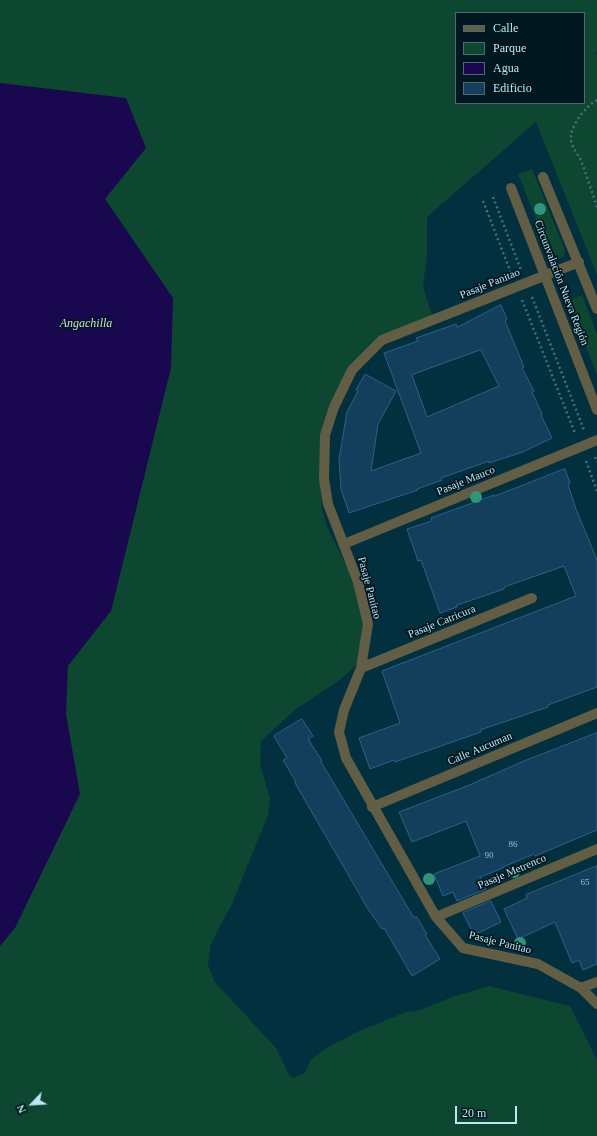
<!DOCTYPE html>
<meta charset="utf-8">
<style>
body{margin:0}
#map{position:relative;width:597px;height:1136px;overflow:hidden;background:#02303e;font-family:Georgia,serif}
canvas{display:block}
.legend{position:absolute;left:455px;top:12px;width:130px;height:92px;box-sizing:border-box;background:#00171f;border:1px solid #4c6974;margin:0;padding:5px 7px;list-style:none;font-size:12px;color:#bfe5f3}
.legend li{display:flex;align-items:center;gap:8px;height:20px}
.legend b{width:20px;border:1px solid #4c6974}
.north{position:absolute;left:12px;top:1084px;width:40px;height:40px;-webkit-text-stroke:3px #00171f;paint-order:stroke;rotate:245deg;font-size:11px;font-weight:700;line-height:16px;text-align:center;color:#bfe5f3}
.north::after{content:'';display:block;margin:auto;width:14px;height:18px;background:#bfe5f3;clip-path:polygon(50% 0,100% 100%,50% 72%,0 100%)}
.scale{position:absolute;left:455px;top:1106px;width:62px;height:18px;box-sizing:border-box;border:2px solid #bfe5f3;border-top:0;padding-left:5px;font-size:12px;line-height:14px;white-space:nowrap;color:#bfe5f3;-webkit-text-stroke:3px #00171f;paint-order:stroke}
</style>
<div id="map">
<canvas width="597" height="1136"></canvas>
<ul class="legend">
<li><b style="height:5px;background:#615e45"></b>Calle</li>
<li><b style="height:11px;background:#0d4731"></b>Parque</li>
<li><b style="height:11px;background:#19084f"></b>Agua</li>
<li><b style="height:11px;background:#143f5c"></b>Edificio</li>
</ul>
<div class="north">N</div>
<div class="scale">20 m</div>
</div>
<script>
const ctx = document.querySelector('canvas').getContext('2d');
ctx.lineJoin = 'round';
function fill(path, color) {
  ctx.fillStyle = color;
  ctx.fill(path, 'evenodd');
}
function trace(path, color, width, dash) {
  ctx.strokeStyle = color;
  ctx.lineWidth = width;
  ctx.lineCap = dash ? 'butt' : 'round';
  ctx.setLineDash(dash || []);
  ctx.stroke(path);
}
function label(font, color, halo, rows, align = 'center') {
  ctx.font = font + ' Georgia,serif';
  ctx.lineWidth = 3.5;
  ctx.setLineDash([]);
  ctx.textBaseline = 'middle';
  ctx.strokeStyle = halo;
  ctx.fillStyle = color;
  for (const [text, x, y, turn = 0] of rows) {
    ctx.save();
    ctx.translate(x, y);
    ctx.rotate((+turn || 0) * Math.PI / 180);
    ctx.textAlign = isNaN(turn) ? turn : align;
    if (halo) ctx.strokeText(text, 0, 0);
    ctx.fillText(text, 0, 0);
    ctx.restore();
  }
}
fill(new Path2D(`
 M 0,0 L 597,0 L 597,51 L 592,56 L 597,53 L 597,275 L 536,122 L 427,217 L 427,256 L 423,287 L 434,321 L 387,341 L 366,360 L 350,381 L 327,427 L 321,478 L 322,509 L 327,527 L 360,593 L 366,622 L 361,661 L 341,679 L 296,709 L 261,741 L 260,764 L 270,799 L 268,815 L 232,904 L 211,943 L 208,964 L 214,981 L 276,1048 L 289,1075 L 294,1078 L 305,1073 L 311,1059 L 328,1047 L 359,1031 L 406,1012 L 417,1011 L 452,997 L 489,986 L 570,1006 L 597,1060 L 597,1136 L 0,1136 ZM 456,13 L 584,13 L 584,103 L 456,103 Z
 M 532,169 L 565,250 L 564,256 L 558,259 L 551,256 L 518,174 Z
 M 582,295 L 597,334 L 597,375 L 568,300 Z`), '#0d4731');
fill(new Path2D(`
 M 0,83 L 126,98 L 146,148 L 105,199 L 173,298 L 171,368 L 111,611 L 68,666 L 66,714 L 80,794 L 15,928 L 0,946 Z`), '#19084f');
const building = new Path2D(`
 M 501,305 L 507,319 L 505,321 L 524,367 L 522,368 L 534,391 L 532,392 L 542,414 L 541,415 L 552,438 L 523,452 L 489,463 L 489,461 L 441,478 L 442,480 L 417,489 L 418,490 L 349,513 L 341,489 L 339,459 L 347,412 L 358,391 L 356,390 L 365,374 L 396,391 L 378,424 L 371,471 L 421,453 L 384,353 L 418,341 L 416,338 L 456,324 L 457,327 ZM 481,350 L 499,386 L 427,417 L 412,375 Z
 M 565,469 L 570,483 L 568,485 L 576,509 L 597,560 L 597,687 L 548,705 L 548,707 L 480,730 L 481,732 L 395,762 L 394,760 L 370,769 L 359,738 L 400,723 L 382,671 L 576,596 L 564,566 L 504,587 L 504,589 L 457,605 L 457,607 L 440,613 L 421,560 L 418,561 L 407,529 L 432,521 L 431,518 L 494,495 L 494,496 Z
 M 302,719 L 313,736 L 308,739 L 322,761 L 321,762 L 414,918 L 416,916 L 427,934 L 425,935 L 440,959 L 412,976 L 384,928 L 382,929 L 368,909 L 295,783 L 296,782 L 283,760 L 287,758 L 274,736 Z
 M 597,733 L 597,830 L 535,856 L 534,854 L 503,867 L 503,868 L 480,877 L 486,889 L 457,901 L 453,892 L 443,896 L 434,874 L 480,856 L 466,821 L 412,842 L 399,812 L 467,786 L 524,761 Z
 M 597,866 L 597,964 L 583,970 L 579,960 L 572,963 L 555,922 L 518,939 L 504,909 L 527,898 L 526,895 Z
 M 491,901 L 501,922 L 474,935 L 463,913 Z`);
fill(building, '#143f5c');
trace(building, '#2a628a', 1);
trace(new Path2D(`
 M 597,100 C 586,106 571,125 571,137 C 570,147 579,154 582,163 C 587,177 592,192 597,207
 M 493,197 L 521,270
 M 483,201 L 511,273
 M 532,297 L 584,430
 M 522,300 L 575,433
 M 595,457 L 597,462
 M 586,461 L 597,491`), '#446f7d', 2.5, [2, 3]);
trace(new Path2D(`
 M 543,177 L 597,309
 M 511,188 L 597,410
 M 579,262 L 382,340 L 352,370 L 334,407 L 325,435 L 324,479 L 328,504 L 358,582 L 368,624 L 361,668 L 344,710 L 339,732 L 346,758 L 436,917 L 463,948 L 538,964 L 581,988 L 597,1004
 M 344,544 L 597,440
 M 361,668 L 532,598
 M 372,807 L 597,713
 M 436,917 L 597,849
 M 581,988 L 597,982`), '#615e45', 10);
ctx.fillStyle = '#31937a';
for (const [x, y] of [
 [540,209],
 [476,497],
 [514,872],
 [429,879],
 [520,943]
]) {
  ctx.beginPath();
  ctx.arc(x, y, 6, 0, 2 * Math.PI);
  ctx.fill();
}
label('9px', '#94bccd', null, [
 ["86",513,845],
 ["90",489,856],
 ["65",585,883]
]);
label('11px', '#bfe5f3', '#00171f', [
 ["Circunvalación Nueva Región",561,283,69],
 ["Pasaje Panitao",490,284,-22],
 ["Pasaje Mauco",466,481,-22],
 ["Pasaje Panitao",369,588,75],
 ["Pasaje Catricura",442,622,-22],
 ["Calle Aucuman",480,749,-23],
 ["Pasaje Metrenco",512,872,-23],
 ["Pasaje Panitao",500,943,14]
]);
label('italic 12px', '#d6d7ed', '#00171f', [
 ["Angachilla",86,324]
]);
</script>
